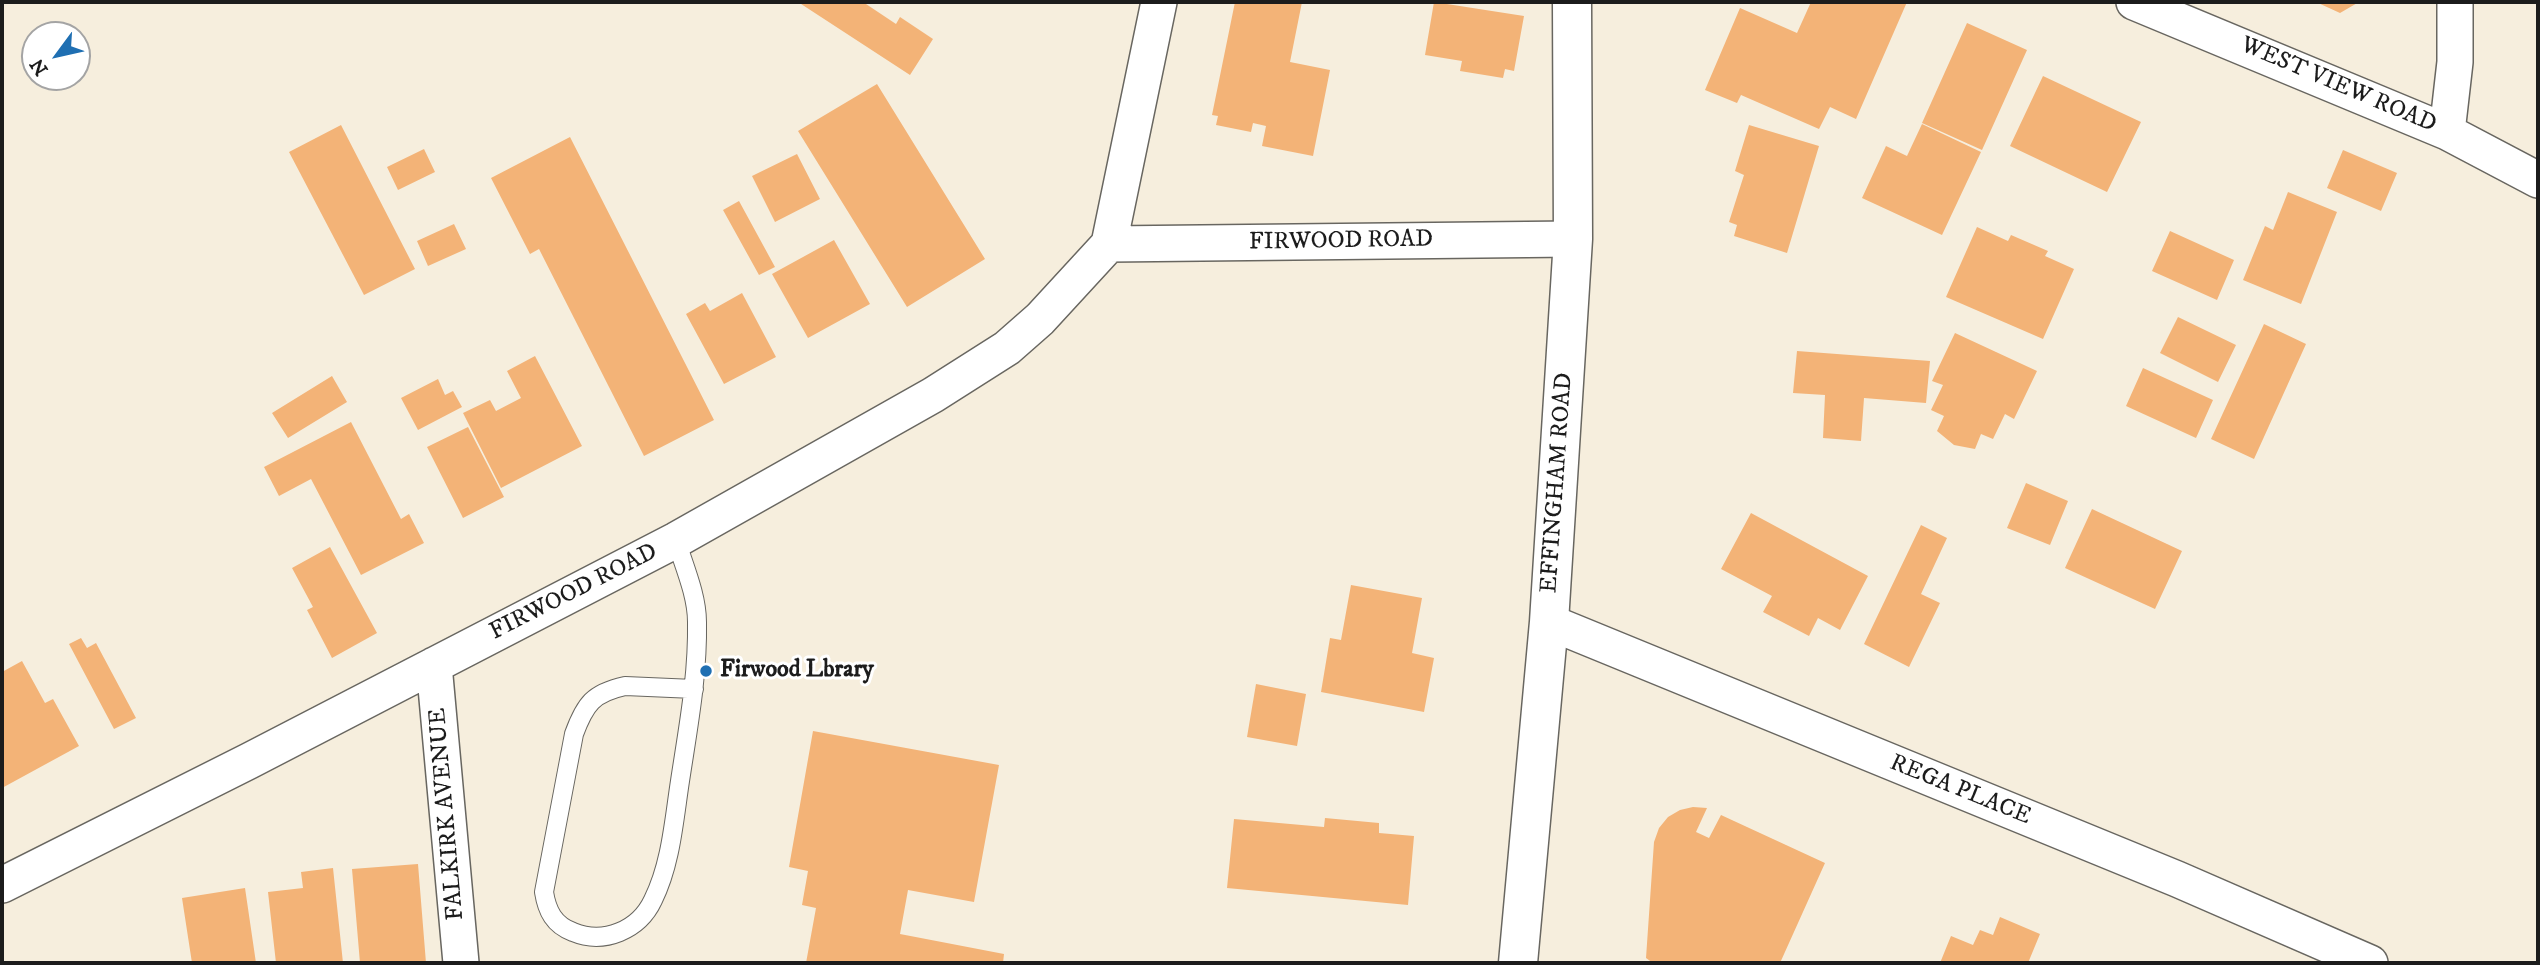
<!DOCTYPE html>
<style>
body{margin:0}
#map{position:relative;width:2540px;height:965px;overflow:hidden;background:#f6eedd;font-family:"IM FELL DW Pica",serif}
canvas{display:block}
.frame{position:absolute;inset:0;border:4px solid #1c1c1c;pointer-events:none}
.north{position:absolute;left:21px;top:21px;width:70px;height:70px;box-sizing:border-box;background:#fff;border:2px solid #a4a4a4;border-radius:50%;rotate:237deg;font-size:19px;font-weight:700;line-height:28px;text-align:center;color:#1c1c1c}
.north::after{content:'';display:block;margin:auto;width:24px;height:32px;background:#1f6fb2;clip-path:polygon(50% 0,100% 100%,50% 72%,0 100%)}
</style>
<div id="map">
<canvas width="2540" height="965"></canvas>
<div class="frame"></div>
<div class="north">N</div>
</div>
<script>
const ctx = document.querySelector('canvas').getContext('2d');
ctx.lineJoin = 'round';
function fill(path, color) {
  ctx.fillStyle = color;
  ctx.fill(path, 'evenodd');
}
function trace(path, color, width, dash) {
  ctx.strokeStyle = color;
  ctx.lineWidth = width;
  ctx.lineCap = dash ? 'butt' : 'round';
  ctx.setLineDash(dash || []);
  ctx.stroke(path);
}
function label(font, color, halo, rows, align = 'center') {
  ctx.font = font + ' "IM FELL DW Pica",serif';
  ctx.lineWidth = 6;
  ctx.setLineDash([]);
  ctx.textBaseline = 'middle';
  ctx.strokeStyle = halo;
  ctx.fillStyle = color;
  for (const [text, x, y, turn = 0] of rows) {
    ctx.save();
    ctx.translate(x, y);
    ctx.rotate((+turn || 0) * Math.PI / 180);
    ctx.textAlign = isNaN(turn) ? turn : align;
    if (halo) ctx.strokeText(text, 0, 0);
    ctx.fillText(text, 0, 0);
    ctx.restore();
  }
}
fill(new Path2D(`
 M 798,2 L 863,2 L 896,24 L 900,17 L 933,39 L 910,75 Z
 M 1235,2 L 1302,2 L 1290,62 L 1330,70 L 1313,156 L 1262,146 L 1266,126 L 1253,123 L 1251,132 L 1216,125 L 1218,116 L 1212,115 Z
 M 1434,2 L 1524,16 L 1514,71 L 1505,69 L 1503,78 L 1460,71 L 1462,61 L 1425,55 Z
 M 1811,2 L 1907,2 L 1856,119 L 1830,107 L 1819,129 L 1741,95 L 1737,103 L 1705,90 L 1740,8 L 1797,33 Z
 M 2316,2 L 2359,2 L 2340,13 Z
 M 1967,23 L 2027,50 L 1982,150 L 1922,123 Z
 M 2043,76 L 2141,122 L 2107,192 L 2010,146 Z
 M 877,84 L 985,259 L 907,307 L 798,131 Z
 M 1922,124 L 1981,152 L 1942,235 L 1862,198 L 1886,146 L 1907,156 Z
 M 341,125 L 415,269 L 364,295 L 289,152 Z
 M 1749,125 L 1819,146 L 1787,253 L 1734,236 L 1737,225 L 1729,222 L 1744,175 L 1735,171 Z
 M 570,137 L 714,420 L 644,456 L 539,249 L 530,254 L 491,178 Z
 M 424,149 L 435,172 L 398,190 L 387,167 Z
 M 2343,150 L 2397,173 L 2381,211 L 2327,188 Z
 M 797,154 L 820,199 L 775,222 L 752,176 Z
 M 2288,192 L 2337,212 L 2301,304 L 2243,280 L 2265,226 L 2273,230 Z
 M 739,201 L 775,267 L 759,275 L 723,210 Z
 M 454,224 L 466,249 L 428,266 L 417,241 Z
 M 1977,227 L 2008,241 L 2011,235 L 2048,251 L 2045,256 L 2074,269 L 2043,339 L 1946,297 Z
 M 2170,231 L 2234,260 L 2217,300 L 2152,271 Z
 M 834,240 L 870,304 L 808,338 L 772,274 Z
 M 742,293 L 776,357 L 724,384 L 686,314 L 705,303 L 710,311 Z
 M 2178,317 L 2236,345 L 2218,382 L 2160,353 Z
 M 2264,324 L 2306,344 L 2254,459 L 2211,439 Z
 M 1955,333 L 2037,371 L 2014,419 L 2005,414 L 1993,439 L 1981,434 L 1975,449 L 1954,445 L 1937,431 L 1944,416 L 1931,410 L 1943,385 L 1932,381 Z
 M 1797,351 L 1930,361 L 1926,403 L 1864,398 L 1861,441 L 1823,438 L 1825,395 L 1793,393 Z
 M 535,356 L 582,446 L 501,488 L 463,413 L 490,400 L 496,411 L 521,398 L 507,371 Z
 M 2143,368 L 2213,400 L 2196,438 L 2126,406 Z
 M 332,376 L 347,402 L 288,438 L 272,413 Z
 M 438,379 L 445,395 L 453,391 L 462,407 L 418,430 L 401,398 Z
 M 351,422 L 401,519 L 409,514 L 424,543 L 361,575 L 311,479 L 279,496 L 264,467 Z
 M 468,427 L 504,497 L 463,518 L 427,447 Z
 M 2026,483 L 2068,501 L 2050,545 L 2007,528 Z
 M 2092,509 L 2182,551 L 2155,609 L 2065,568 Z
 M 1751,513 L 1868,576 L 1840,630 L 1818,618 L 1809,636 L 1763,612 L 1772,596 L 1721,569 Z
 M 1921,525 L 1947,538 L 1921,594 L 1940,603 L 1909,667 L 1864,644 Z
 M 330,547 L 377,633 L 332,658 L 307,610 L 313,607 L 292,568 Z
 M 1351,585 L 1422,598 L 1412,653 L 1434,658 L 1424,712 L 1321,692 L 1330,638 L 1341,640 Z
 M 81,638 L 87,648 L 96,643 L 136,718 L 114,729 L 69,644 Z
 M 22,661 L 45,703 L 53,699 L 79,746 L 2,788 L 2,672 Z
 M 1256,684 L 1306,694 L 1297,746 L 1247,737 Z
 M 813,731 L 999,765 L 974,902 L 908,890 L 900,934 L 1004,954 L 1003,963 L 806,963 L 816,908 L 802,905 L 808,871 L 789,867 Z
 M 1693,807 L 1707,808 L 1696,832 L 1709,838 L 1721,815 L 1825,863 L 1780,963 L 1653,963 L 1646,958 L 1654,842 L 1659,828 L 1668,817 L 1680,810 Z
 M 1325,818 L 1379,823 L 1379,833 L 1414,836 L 1408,905 L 1227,888 L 1234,819 L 1324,827 Z
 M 418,864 L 426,963 L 360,963 L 352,869 Z
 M 333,868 L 343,963 L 276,963 L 268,892 L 303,888 L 301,872 Z
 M 245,888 L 256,963 L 192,963 L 182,898 Z
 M 2000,917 L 2040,934 L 2028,963 L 1940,963 L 1951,936 L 1973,945 L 1980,930 L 1993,935 Z`), '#f3b377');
const service = new Path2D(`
 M 676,540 C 684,566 697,595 697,622 C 698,676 688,728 680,781 C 674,820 671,864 653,900 C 639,930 604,945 573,932 C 554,925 547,911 544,892 L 574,734 C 585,704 593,693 625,686 L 694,689`);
const minor = new Path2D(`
 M 2134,2 L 2447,132 L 2538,180
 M 2447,132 L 2455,62 L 2455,2
 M 1109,244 L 1573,239
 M 1549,622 L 2177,879 L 2370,963
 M 434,665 L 461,963
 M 2,885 L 249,761 L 676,540 L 933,395 L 1007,348 L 1040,319 L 1109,244 L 1159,2`);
const tertiary = new Path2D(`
 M 1518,963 L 1549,622 L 1573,239 L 1572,2`);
trace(service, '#686660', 20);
trace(minor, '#686660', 38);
trace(tertiary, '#686660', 41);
trace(service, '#fff', 18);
trace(minor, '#fff', 35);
trace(tertiary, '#fff', 38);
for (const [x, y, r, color] of [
 [706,671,7,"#1f6fb2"]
]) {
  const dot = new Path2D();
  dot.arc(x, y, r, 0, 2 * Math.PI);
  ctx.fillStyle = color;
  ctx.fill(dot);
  trace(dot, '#fff', 2.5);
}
label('24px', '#1c1c1c', '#fff', [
 ["WEST VIEW ROAD",2338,86,23],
 ["FIRWOOD ROAD",1341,242,-1],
 ["EFFINGHAM ROAD",1558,483,-86],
 ["FIRWOOD ROAD",574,593,-27],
 ["REGA PLACE",1960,791,22],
 ["FALKIRK AVENUE",448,814,-95]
]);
label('bold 24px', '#1c1c1c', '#fff', [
 ["Firwood Lbrary",720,671]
], 'left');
</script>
